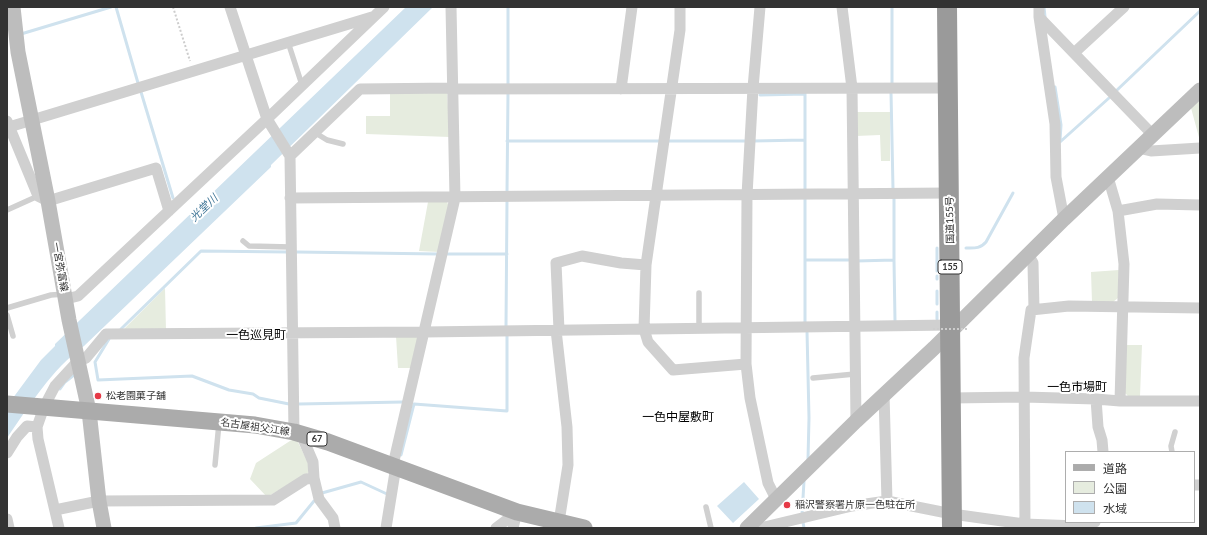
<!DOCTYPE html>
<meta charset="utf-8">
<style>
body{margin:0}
#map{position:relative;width:1207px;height:535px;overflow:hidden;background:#fff;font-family:Lato,"Noto Sans JP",sans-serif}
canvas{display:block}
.frame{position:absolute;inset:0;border:8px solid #333;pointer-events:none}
.legend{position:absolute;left:1065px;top:451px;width:130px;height:72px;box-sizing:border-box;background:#fff;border:1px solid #adadad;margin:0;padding:5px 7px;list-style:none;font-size:12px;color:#333}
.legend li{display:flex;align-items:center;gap:8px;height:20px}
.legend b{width:20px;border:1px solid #adadad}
</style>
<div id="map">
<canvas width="1207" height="535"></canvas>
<div class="frame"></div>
<ul class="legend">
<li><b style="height:5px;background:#ababab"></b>道路</li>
<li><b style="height:11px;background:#e6ecdf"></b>公園</li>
<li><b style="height:11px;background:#cfe2ee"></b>水域</li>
</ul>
</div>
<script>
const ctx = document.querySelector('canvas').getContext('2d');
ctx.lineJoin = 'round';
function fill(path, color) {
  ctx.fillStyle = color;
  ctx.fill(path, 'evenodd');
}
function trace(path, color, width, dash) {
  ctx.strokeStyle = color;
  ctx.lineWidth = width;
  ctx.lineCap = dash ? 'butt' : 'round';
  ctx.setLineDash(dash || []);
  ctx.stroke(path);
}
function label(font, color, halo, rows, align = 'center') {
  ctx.font = font + ' Lato,"Noto Sans JP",sans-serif';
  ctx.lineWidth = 4;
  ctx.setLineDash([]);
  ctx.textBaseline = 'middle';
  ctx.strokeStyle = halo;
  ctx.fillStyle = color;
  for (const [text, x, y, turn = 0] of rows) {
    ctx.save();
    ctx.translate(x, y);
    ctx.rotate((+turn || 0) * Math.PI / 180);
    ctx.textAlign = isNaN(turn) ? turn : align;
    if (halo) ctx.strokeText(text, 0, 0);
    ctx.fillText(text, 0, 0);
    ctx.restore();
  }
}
fill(new Path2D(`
 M 447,92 L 450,137 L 366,134 L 366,116 L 390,116 L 390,93 Z
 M 1199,101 L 1200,106 L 1200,141 L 1191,108 Z
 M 855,112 L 890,112 L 890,161 L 881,161 L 880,135 L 856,136 Z
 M 428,202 L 447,202 L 449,206 L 439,252 L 419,251 Z
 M 1119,270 L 1118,298 L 1113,302 L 1092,302 L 1091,272 Z
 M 165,288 L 166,331 L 121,332 Z
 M 396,336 L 416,336 L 418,339 L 411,368 L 398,368 Z
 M 1126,345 L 1142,345 L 1140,396 L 1128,396 L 1124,392 Z
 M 293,439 L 297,440 L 308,463 L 308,473 L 267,497 L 250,479 L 256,463 Z`), '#e6ecdf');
fill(new Path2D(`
 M 406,7 L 433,7 L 271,165 L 271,167 L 84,346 C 51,370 30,405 7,438 L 7,406 L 41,360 L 55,346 L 55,344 Z
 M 744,482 L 759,499 L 733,523 L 717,506 Z`), '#cfe2ee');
trace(new Path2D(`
 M 116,7 L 138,83
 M 892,7 L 892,84
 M 1044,7 L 1045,17
 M 21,34 L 111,7
 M 508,85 L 508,7
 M 1055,87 L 1061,125 L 1060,141
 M 1116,91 L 1200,11
 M 141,92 L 173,198
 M 891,92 L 893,189
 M 760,95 L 805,94 L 805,190
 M 507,141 L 661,141
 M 667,141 L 745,141
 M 753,141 L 805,140
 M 1060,142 L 1109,98
 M 507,192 L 508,93
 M 894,198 L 894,260
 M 937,248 L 937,271
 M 966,248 C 974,248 980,249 986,242 L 1013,193
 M 297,252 L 438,254
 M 448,254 L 507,254
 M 805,260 L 850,260
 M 856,261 L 894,260 L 895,321
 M 937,279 L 937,276
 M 937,291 L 937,304
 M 937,312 L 937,319
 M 805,322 L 805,199
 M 506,326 L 507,201
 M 121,329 L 201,251 L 288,252
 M 807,331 L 809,418 L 808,459
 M 109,339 L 95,362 L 98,380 L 192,376 L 229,390 L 253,394 L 259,398 L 289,404
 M 60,389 L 65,382 L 74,375
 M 299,404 L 403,402
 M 401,455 L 414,404 L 507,411 L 507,334
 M 322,493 L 361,482 L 387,494
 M 802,515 L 804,481
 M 803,522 L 804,528
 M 256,528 L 296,523 L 314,501`), '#cfe2ee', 3);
trace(new Path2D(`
 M 173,7 L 190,61`), '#cdcdcd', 2, [2, 2]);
trace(new Path2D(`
 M 288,42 L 302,85
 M 314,132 L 327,140 L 343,144
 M 7,210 L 38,196
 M 243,241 L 249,246 L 291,247
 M 7,308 L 51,295 L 65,294
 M 7,315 L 13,336
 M 699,328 L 699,293
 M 813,378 L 855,374
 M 1172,452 L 1171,446 L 1175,432
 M 215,465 L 219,423
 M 706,507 L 711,528`), '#d0d0d0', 5.5);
trace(new Path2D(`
 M 230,7 L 267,119 L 290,156 L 294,432
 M 680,7 L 680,30 L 646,265 L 644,329 L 648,342 L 673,370 L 746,364
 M 760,7 L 753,88 L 747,195 L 746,364 L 750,398 L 768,483 L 776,499
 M 842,7 L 852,88 L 856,421
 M 1039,7 L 1039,17 L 1055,124 L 1056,177 L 1064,219
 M 1039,17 L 1152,134
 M 1074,53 L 1124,7
 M 453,89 L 948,88
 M 621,89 L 632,7
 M 7,121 L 38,196 L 48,201 L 156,168 L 169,211
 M 9,127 L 372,17
 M 1138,148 L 1151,151 L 1200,148
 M 290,156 L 360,89 L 453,88
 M 1108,177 L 1118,211 L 1124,264 L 1120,401
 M 290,198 L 949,193
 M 1118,211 L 1157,204 L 1200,205
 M 1028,254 L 1033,263 L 1034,310
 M 66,299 L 78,296 L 267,119 L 384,7
 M 556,330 L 567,427 L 568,465 L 559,522
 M 559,330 L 556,263 L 582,256 L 621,263 L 646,265
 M 884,394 L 887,501
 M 951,398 L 1024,397 L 1096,399 L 1120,401 L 1200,401
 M 1096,399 L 1098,427 L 1102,440 L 1103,452
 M 37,427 L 38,439 L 59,528
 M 301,434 L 313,462 L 314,478 L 319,499 L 333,518 L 335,528
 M 7,453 L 17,437 L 27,426 L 37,427 L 44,407 L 55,386 L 78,361 L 86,358 L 106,334 L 424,332 L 951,325
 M 393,465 L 455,198 L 451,7
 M 1194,485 L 1200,485
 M 55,510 L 99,501 L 273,500 L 306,479 L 314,478
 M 7,519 L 9,528
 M 1078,526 L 1095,522
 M 386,528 L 396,466
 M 496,528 L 517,512
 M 513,528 L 517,512
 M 760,528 L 852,506 L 887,501 L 952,514 L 1024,524 L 1078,526 L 1079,528
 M 1025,528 L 1024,358 L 1031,310 L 1069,306 L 1200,308`), '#d0d0d0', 11);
trace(new Path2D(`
 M 13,7 L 18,52 L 48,201 L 69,320 L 89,411 L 99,501 L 104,528
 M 747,528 L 856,421 L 934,348 L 1064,219 L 1200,90`), '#bdbdbd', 15);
trace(new Path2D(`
 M 7,404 L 255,425 L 294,432 L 328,442 L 517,512 L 584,528`), '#ababab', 17);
trace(new Path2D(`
 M 947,7 L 952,528`), '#9a9a9a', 20);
trace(new Path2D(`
 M 933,329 L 969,329`), '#cdcdcd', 2, [2, 2]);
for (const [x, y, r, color] of [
 [98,396,4,"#e63946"],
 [787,505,4,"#e63946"]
]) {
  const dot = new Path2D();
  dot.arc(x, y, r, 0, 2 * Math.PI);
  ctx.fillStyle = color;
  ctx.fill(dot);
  trace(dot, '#fff', 1.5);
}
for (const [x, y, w] of [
 [950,267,24],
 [317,439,20]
]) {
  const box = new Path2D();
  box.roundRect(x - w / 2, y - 7, w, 14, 3);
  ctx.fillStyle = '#fff';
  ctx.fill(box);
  trace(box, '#333', 1);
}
label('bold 9px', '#333', null, [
 ["155",950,267],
 ["67",317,439]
]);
label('10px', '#333', '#fff', [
 ["国道155号",950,220,-91],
 ["一宮弥富線",60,267,80],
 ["名古屋祖父江線",255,427,8]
]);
label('10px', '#333', '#fff', [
 ["松老園菓子舗",106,396],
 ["稲沢警察署片原一色駐在所",795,505]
], 'left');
label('italic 11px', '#3f7597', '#fff', [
 ["光堂川",204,208,-44]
]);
label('12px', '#000', '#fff', [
 ["一色巡見町",256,335],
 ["一色市場町",1077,387],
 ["一色中屋敷町",678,417]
]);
</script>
